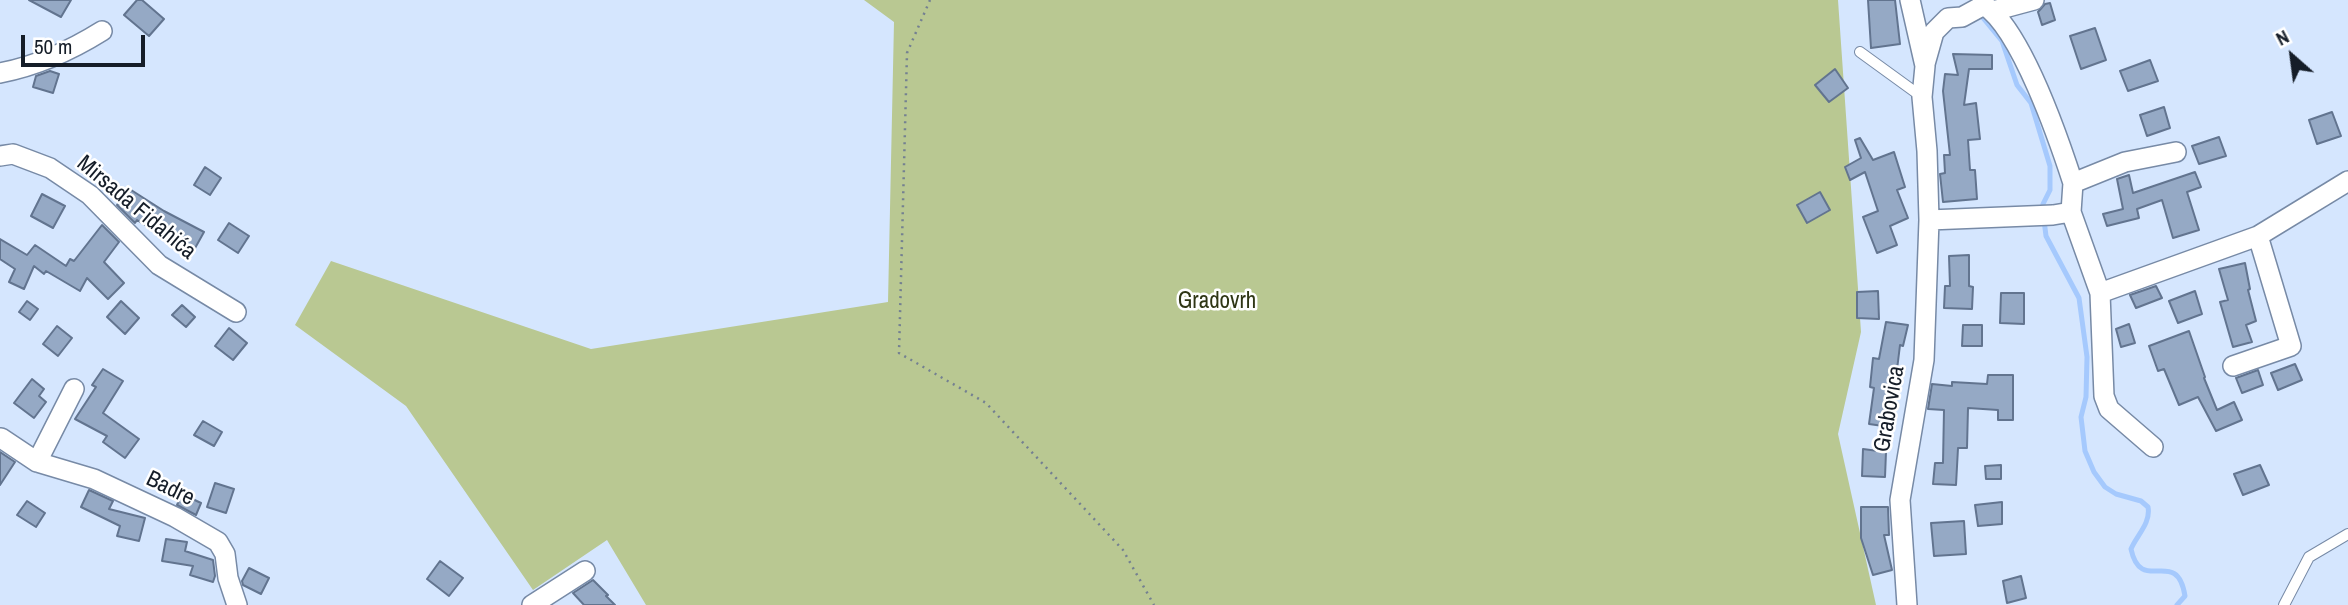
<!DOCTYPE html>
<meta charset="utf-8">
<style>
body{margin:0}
#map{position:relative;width:2348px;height:605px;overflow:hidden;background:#d5e6fe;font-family:"Archivo Narrow",sans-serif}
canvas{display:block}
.north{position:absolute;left:2257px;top:21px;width:70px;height:70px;-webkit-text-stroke:5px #fff;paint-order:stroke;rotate:332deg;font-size:19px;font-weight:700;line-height:28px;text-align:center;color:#151d28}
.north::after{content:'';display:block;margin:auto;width:24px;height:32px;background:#151d28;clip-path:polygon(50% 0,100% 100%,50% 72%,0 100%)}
.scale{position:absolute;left:21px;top:35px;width:124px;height:32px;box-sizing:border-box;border:4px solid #151d28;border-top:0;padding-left:9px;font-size:21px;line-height:24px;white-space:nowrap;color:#151d28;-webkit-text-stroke:5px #fff;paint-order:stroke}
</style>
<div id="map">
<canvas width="2348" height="605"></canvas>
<div class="north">N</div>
<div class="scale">50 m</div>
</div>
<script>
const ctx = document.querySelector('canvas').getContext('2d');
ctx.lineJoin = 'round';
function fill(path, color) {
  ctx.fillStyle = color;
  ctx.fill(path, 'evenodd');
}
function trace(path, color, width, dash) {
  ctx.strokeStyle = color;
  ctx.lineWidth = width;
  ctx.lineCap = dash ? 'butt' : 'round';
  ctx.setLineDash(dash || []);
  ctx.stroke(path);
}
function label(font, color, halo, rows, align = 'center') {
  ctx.font = font + ' "Archivo Narrow",sans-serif';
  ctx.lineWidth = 5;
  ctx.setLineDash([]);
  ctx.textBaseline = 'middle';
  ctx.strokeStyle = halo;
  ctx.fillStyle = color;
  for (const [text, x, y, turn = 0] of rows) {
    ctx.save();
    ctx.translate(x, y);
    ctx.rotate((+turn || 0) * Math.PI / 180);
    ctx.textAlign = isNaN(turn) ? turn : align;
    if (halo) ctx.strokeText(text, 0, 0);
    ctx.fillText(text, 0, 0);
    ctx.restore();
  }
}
fill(new Path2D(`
 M 864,0 L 1838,0 L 1861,332 L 1838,434 L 1876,605 L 646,605 L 607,540 L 533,590 L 406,406 L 295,325 L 331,261 L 591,349 L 888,302 L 894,22 Z`), '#b9c892');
trace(new Path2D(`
 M 1979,13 L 2002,41 L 2017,85 L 2031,103 L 2050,166 L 2050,190 L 2043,204 L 2043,211
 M 2044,220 L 2046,236 L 2079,298 L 2087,357 L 2086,397 L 2081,417 L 2085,451 L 2094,472 L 2105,487 L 2116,494 L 2141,501 L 2148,507 C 2151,523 2137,535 2131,549 C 2141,596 2177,545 2185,596 L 2177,605`), '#a5c9fd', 5);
const building = new Path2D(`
 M 29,0 L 71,0 L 61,17 Z
 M 137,0 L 142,0 L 164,19 L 149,36 L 124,15 Z
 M 1868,0 L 1895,0 L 1900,44 L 1871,48 Z
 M 2050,3 L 2055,20 L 2042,25 L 2038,12 L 2045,4 Z
 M 2095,28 L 2106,60 L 2081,69 L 2070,36 Z
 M 1953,54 L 1992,55 L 1992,69 L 1969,69 L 1964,105 L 1976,103 L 1980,139 L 1968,140 L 1970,170 L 1975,170 L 1977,199 L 1943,202 L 1940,174 L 1945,173 L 1944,155 L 1950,155 L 1943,91 L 1945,74 L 1958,75 Z
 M 2150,60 L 2158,81 L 2128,91 L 2120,71 Z
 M 1835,69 L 1848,88 L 1829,102 L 1815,85 Z
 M 50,71 L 59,74 L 53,93 L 33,87 L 36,76 Z
 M 2164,107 L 2170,128 L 2147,136 L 2140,115 Z
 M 2332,112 L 2341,136 L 2317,144 L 2309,120 Z
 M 2219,137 L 2226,156 L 2199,164 L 2192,146 Z
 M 1860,138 L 1873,160 L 1894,152 L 1905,187 L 1897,190 L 1908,218 L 1890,226 L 1897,245 L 1877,253 L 1863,217 L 1878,211 L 1865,172 L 1850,180 L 1845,167 L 1861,158 L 1855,140 Z
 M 205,167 L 221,178 L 210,195 L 194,185 Z
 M 2195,172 L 2201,187 L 2187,192 L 2199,230 L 2173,238 L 2162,200 L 2137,209 L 2139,218 L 2107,226 L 2103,214 L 2123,209 L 2117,179 L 2129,175 L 2133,193 Z
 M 128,188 L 164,211 L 204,232 L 194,250 L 168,235 L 166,238 L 137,220 L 135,223 L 117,205 Z
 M 1820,192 L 1830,210 L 1807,223 L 1797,205 Z
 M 42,194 L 65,206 L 53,228 L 31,216 Z
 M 229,223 L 249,236 L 238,253 L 218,240 Z
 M 102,225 L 119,242 L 104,262 L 124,283 L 108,299 L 87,278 L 80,291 L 46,271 L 44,274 L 34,266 L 24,289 L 9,282 L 15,269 L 0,259 L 0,239 L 27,255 L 35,245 L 66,266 L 70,259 L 74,261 Z
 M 1969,255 L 1969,286 L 1973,287 L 1972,309 L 1944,308 L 1945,286 L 1950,286 L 1949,256 Z
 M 2245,263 L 2250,289 L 2248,290 L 2256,321 L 2246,325 L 2252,342 L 2233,347 L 2220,302 L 2228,300 L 2219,269 Z
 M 2156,286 L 2162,298 L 2136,308 L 2130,295 Z
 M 1878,291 L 1879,319 L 1857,318 L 1857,292 Z
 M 2195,291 L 2202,314 L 2178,323 L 2169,301 Z
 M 2001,293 L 2024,293 L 2024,324 L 2000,323 Z
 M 27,301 L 38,309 L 30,320 L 19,312 Z
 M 121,301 L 139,318 L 125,334 L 107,317 Z
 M 182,305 L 195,317 L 186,327 L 172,315 Z
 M 1886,322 L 1908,325 L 1903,346 L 1900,345 L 1890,427 L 1869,424 L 1874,388 L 1870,387 L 1873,358 L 1879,359 Z
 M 2129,324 L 2135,343 L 2121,347 L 2116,329 Z
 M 1963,325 L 1982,325 L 1982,346 L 1962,346 Z
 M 57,326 L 72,338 L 58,356 L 43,344 Z
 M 229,328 L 247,343 L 233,360 L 215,346 Z
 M 2189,331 L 2205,377 L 2204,378 L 2217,410 L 2234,402 L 2242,420 L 2216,431 L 2198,397 L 2179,405 L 2164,369 L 2158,371 L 2149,346 Z
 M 2295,364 L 2302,380 L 2278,390 L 2271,373 Z
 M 103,369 L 123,381 L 103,413 L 139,439 L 125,458 L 103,442 L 107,436 L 75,419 L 96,387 L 92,385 Z
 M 2258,370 L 2263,385 L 2242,393 L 2236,378 Z
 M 1988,375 L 2013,375 L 2013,420 L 1998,420 L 1998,410 L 1968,408 L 1967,448 L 1958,448 L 1956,485 L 1933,484 L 1935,463 L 1943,463 L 1944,410 L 1928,409 L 1932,384 L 1952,386 L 1952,382 L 1987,384 Z
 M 32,379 L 44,389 L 39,396 L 46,402 L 34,418 L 14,403 Z
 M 203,421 L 222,432 L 214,446 L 194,435 Z
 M 1863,449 L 1886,452 L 1885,477 L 1862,476 Z
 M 0,452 L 15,462 L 0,485 Z
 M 2001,465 L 2001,479 L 1986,479 L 1985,466 Z
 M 2260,465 L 2269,485 L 2243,495 L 2234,474 Z
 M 215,483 L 234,489 L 226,513 L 207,507 Z
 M 89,490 L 113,501 L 109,509 L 145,518 L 139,541 L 117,536 L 120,526 L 81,507 Z
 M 182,494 L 201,503 L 196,515 L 177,505 Z
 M 27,501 L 45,513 L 36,527 L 17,515 Z
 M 2002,502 L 2002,524 L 1978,526 L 1975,505 Z
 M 1861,507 L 1888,507 L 1889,535 L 1884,535 L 1892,570 L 1873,575 L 1861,538 Z
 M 1964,521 L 1966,554 L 1934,556 L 1931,523 Z
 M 166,539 L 187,542 L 185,551 L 213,560 L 215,576 L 213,582 L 190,575 L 193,566 L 162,561 Z
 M 440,561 L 463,578 L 449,596 L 427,579 Z
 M 249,568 L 269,578 L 261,594 L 243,585 L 242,581 Z
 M 2021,576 L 2026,598 L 2007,603 L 2003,581 Z
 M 593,580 L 608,595 L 606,596 L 615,605 L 584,605 L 573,593 Z`);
fill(building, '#95a9c5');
trace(building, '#62748f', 2);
const lane = new Path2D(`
 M 1860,52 L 1922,97
 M 2284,605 L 2309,557 L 2348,534`);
const street = new Path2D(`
 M 1993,11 L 2034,0
 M 1925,64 L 1934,32 L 1948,18 L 1962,17 L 1984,5 C 2021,29 2059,140 2073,183
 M 0,73 C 36,66 70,51 102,31
 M 0,156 L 13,154 L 50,168 L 90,195 L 159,265 L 236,312
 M 2071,212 L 2073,183 L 2125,162 L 2176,152
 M 1929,220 L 2053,215 L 2071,212 L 2100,293 L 2104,396 L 2109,409 L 2153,447
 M 2100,293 L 2258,236 L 2348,181
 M 2233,366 L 2291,346 L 2258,236
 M 1,438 L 37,462 L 94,479 L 175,517 L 218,542 L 225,554 L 228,578 L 237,605
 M 37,462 L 74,389
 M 532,605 L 585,571
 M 1907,605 L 1900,500 L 1924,360 L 1929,220 L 1927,151 L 1922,97 L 1925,66 L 1910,0`);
trace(lane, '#778aa6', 12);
trace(street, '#778aa6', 22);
trace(new Path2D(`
 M 930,0 L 907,53 L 899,353 L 986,403 L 1123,550 L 1154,605`), '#748091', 2.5, [2, 5]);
trace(lane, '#fff', 10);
trace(street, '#fff', 19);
label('23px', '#151d28', '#fff', [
 ["Mirsada Fidahića",136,208,40],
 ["Grabovica",1890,409,-80],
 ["Badre",170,489,26]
]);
label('23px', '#2f3615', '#fff', [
 ["Gradovrh",1217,302]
]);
</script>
